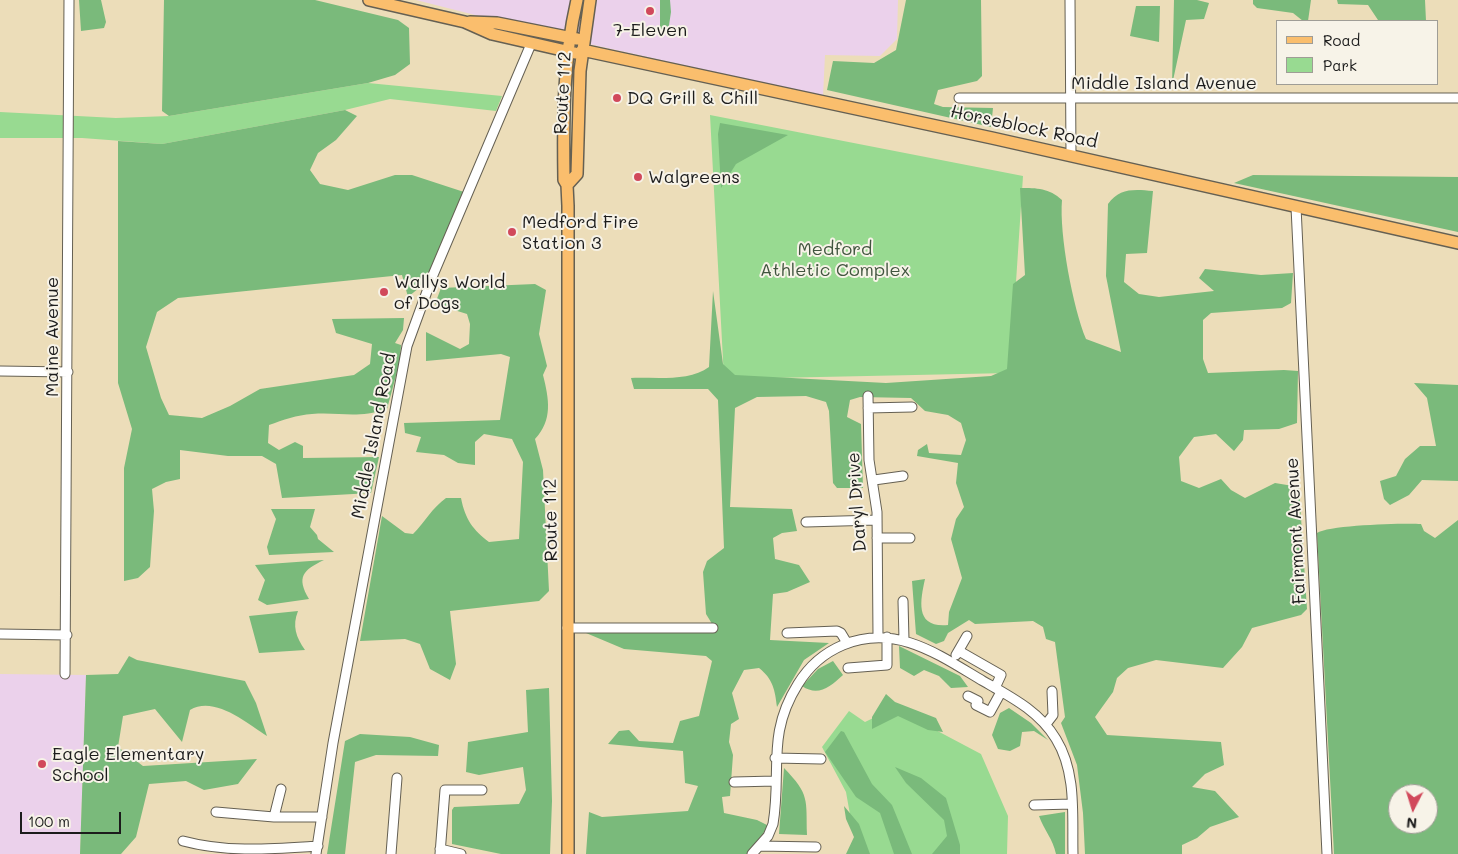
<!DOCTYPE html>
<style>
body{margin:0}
#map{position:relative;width:1458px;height:854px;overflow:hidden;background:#ecddb9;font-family:Mali,sans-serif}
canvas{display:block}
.legend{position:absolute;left:1276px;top:20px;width:162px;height:65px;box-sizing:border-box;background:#f7f3e8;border:1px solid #9f9d96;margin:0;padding:6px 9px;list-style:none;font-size:15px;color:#1c1c1c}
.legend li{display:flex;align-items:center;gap:10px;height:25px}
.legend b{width:25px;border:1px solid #9f9d96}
.north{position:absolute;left:1388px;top:784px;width:50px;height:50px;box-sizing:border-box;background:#f7f3e8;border:1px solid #9f9d96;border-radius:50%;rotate:185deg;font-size:14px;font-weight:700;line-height:20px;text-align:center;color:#1c1c1c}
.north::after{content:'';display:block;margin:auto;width:18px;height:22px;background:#d1495b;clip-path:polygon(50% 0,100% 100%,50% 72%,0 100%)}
.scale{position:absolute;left:20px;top:812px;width:101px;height:22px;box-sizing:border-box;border:2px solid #1c1c1c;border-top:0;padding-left:6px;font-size:15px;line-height:18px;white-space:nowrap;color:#1c1c1c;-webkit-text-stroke:4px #f7f3e8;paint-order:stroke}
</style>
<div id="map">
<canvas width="1458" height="854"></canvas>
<ul class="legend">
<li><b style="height:6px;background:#fabe6d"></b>Road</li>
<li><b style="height:14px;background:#98da91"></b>Park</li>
</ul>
<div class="north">N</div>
<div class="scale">100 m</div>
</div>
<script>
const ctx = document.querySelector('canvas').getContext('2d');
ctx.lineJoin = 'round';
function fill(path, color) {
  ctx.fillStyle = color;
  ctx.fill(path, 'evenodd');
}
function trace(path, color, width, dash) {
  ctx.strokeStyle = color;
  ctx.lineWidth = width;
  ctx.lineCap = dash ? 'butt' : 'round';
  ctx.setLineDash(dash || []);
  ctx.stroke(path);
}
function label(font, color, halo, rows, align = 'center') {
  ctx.font = font + ' Mali,sans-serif';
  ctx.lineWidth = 4;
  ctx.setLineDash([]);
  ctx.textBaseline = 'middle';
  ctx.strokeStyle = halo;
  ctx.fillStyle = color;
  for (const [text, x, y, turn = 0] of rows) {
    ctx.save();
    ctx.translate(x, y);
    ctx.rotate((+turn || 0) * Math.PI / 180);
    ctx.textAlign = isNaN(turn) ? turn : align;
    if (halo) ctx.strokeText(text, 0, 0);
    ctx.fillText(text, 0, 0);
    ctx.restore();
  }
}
fill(new Path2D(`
 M 416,0 L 898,0 L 897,39 L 880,56 L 825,55 L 823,96 L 589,44 Z
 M 0,674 L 86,675 L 80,854 L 0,854 Z`), '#ebd1eb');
fill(new Path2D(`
 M 368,83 L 502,96 L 496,111 L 390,99 L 345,110 L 162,144 L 82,138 L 0,138 L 0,112 L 116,118 L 169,116 Z
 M 710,115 L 1023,176 L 1010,373 L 724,379 Z
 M 894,708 L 981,754 L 1008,816 L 1007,854 L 857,854 L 846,792 L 822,747 L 849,711 L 865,722 Z`), '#98da91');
fill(new Path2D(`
 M 79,0 L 101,0 L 106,22 L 104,28 L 81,31 Z
 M 164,0 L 315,0 L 398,20 L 409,28 L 410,64 L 395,75 L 368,83 L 169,116 L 162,111 Z
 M 660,0 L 670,0 L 671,12 L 668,32 L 660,32 Z
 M 906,0 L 981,0 L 982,76 L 977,81 L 938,90 L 934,104 L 943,107 L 993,108 L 991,127 L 827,90 L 833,61 L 874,63 L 896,50 Z
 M 1174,0 L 1197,0 L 1209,3 L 1204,19 L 1186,20 L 1172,85 Z
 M 1253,0 L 1311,0 L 1308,21 L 1303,21 L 1293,13 L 1257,8 L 1253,4 Z
 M 1337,0 L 1425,0 L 1426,21 L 1378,20 L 1368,5 L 1338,4 Z
 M 1136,6 L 1160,6 L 1159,42 L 1130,36 Z
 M 345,110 L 357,116 L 336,140 L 318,153 L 310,170 L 320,184 L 348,190 L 395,175 L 412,175 L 464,192 L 425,283 L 408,297 L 402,275 L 178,298 L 157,312 L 146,347 L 161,398 L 169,415 L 202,418 L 230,406 L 260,389 L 354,375 L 370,364 L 372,344 L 336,333 L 332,319 L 404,318 L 403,330 L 395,343 L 401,345 L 400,361 L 387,409 C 356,419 342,412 312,414 C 297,415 283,420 269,425 L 268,443 L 279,450 L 295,442 L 303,446 L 303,458 L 379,457 L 371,493 L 282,498 L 276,464 L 262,456 L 228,456 L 180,450 L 180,479 L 166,482 L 152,489 L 154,511 L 150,567 L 138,578 L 124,581 L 124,468 L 132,429 L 118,383 L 118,141 L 162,144 Z
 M 720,123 L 788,135 L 736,164 L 721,188 L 718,134 Z
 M 1253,175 L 1458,177 L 1458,232 L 1234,183 Z
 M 1020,188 C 1037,188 1049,188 1062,200 C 1059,234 1073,308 1086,339 L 1121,352 L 1106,276 L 1108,204 C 1119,188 1134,189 1153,191 L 1147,253 L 1126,254 L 1124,282 L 1139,294 L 1159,297 L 1214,291 L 1199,278 L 1205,269 L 1261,275 L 1293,273 L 1291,303 L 1282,308 L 1211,313 L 1203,320 L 1203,359 L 1208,373 L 1284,370 L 1298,371 L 1297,423 L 1279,429 L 1244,430 L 1243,440 L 1234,451 L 1216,434 L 1194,437 L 1179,457 L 1181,481 L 1199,488 L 1221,479 L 1231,490 L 1245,498 L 1275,483 L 1299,487 L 1307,609 L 1301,615 L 1252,628 L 1242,647 L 1223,668 L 1156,660 L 1128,668 L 1117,678 L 1113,692 L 1095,717 L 1107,735 L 1221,742 L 1224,765 L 1205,774 L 1192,787 L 1215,791 L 1239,817 L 1210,827 L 1197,838 L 1182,845 L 1182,854 L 1085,854 L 1083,813 L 1077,765 L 1061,723 L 1065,717 L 1055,642 L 1046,639 L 1043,627 L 1033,621 L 975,624 L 969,620 L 948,633 L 944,641 L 936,644 L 916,634 L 912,581 L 925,579 C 920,602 915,628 948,625 L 949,612 L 962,578 L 951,539 L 956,519 L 964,507 L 956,483 L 958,463 L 917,456 L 918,450 L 927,444 L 929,453 L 961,455 L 966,440 L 961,423 L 948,415 L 925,411 L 911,398 L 860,397 L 850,400 L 847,417 L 861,424 L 863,488 L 837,488 L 833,483 L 829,411 L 826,402 L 806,396 L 757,397 L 735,408 L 730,507 L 792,509 L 797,531 L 782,533 L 773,538 L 775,559 L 799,565 L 810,582 L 787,592 L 773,594 L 770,640 L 829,643 L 804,660 L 777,707 C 775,690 773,679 759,668 L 744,670 L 732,693 L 739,719 L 731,724 L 729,742 L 733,755 L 730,796 L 722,797 L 724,813 L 757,820 L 769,826 L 747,854 L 586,854 L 589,812 L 602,817 L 688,811 L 698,786 L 685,783 L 683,751 L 608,744 L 619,731 L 629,730 L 639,741 L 673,743 L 680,721 L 699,716 L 712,661 L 706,656 L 624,649 L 586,633 L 717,632 L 706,614 L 703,572 L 707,561 L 724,548 L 718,400 L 708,389 L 634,389 L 631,378 C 655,377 689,382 709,367 L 713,291 L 723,364 L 735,375 L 886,383 L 991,376 L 1007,369 L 1013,284 L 1025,275 Z
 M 535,284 L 546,290 L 539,334 L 547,366 L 543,375 C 549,399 553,420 535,439 L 543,470 L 549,591 L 539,601 L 450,611 L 456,664 L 450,680 L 430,669 L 420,644 L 405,639 L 360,641 L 382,516 L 405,533 L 413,534 C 425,522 432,508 446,498 L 461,498 C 465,519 473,530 489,542 L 519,539 L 523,462 L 512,439 L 484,434 L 475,442 L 475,465 L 458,463 L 444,455 L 416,452 L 421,437 L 405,433 L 404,423 L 500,420 L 510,357 L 501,354 L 426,361 L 426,332 L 460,349 L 469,344 L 470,324 L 467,314 L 435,304 L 441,288 Z
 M 1414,383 L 1458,385 L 1458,481 L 1422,480 L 1409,495 L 1390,505 L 1384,499 L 1380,481 L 1396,476 L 1405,459 L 1420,446 L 1436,446 L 1427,398 Z
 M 271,509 L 315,509 L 310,527 L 317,535 L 318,539 L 334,552 L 269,555 L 267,547 L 276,519 Z
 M 1458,520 L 1458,854 L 1334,854 L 1317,533 C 1329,525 1403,523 1421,524 L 1424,531 L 1435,538 ZM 1398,794 L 1428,794 L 1428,824 L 1398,824 Z
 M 324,560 C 303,570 296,577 309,599 L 267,605 L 258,600 L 265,580 L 255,565 Z
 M 298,611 C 292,626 296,637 305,650 L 259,653 L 249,616 Z
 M 899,646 L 960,676 L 968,687 L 951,688 L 939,676 L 924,670 L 914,676 L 900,668 Z
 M 129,656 L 137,660 L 245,681 L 256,703 L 267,736 C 247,723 214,695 190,710 L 182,742 L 155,709 L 123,716 L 118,747 L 143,766 L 257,759 L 238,784 L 204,790 L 186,781 L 149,784 L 136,837 L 121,854 L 80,854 L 86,675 L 118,674 Z
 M 833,661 L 843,675 C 830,687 818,697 802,686 L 818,669 Z
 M 549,688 L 552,801 L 550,854 L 501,854 L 452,844 L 452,810 L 454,807 L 519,804 L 526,790 L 523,767 L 479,775 L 466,772 L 468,742 L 528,732 L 526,690 Z
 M 886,694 L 895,702 L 936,718 L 943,732 L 928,730 L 898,716 L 872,729 L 872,717 Z
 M 1009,708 L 1031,723 L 1048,740 L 1034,731 L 1022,732 L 1020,746 L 1010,751 L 998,749 L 992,735 L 1000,713 Z
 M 841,731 L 844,732 L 872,784 L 892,805 L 912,854 L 894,854 L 880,813 L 856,797 L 825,752 Z
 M 360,734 L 410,737 L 439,745 L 438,756 L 376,755 L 355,762 L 345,854 L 327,854 L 345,741 Z
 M 895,767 L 921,778 L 946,798 L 960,845 L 960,854 L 932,854 L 947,836 L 944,820 L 906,783 Z
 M 784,768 C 810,795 806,799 807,835 L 779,834 Z
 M 844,806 L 859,824 L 870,854 L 846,854 L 854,837 L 846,819 Z
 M 1065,812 L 1065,854 L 1056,854 C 1053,839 1044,830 1039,816 Z`), '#7aba7b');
const minor = new Path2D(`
 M 1070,0 L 1071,155
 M 959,98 L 1458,98
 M 1296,207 L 1327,854
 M 0,371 L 68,372
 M 868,396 L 869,460 L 877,512 L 878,636
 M 868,408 L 912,407
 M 874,480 L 903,476
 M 806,522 L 877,520
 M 877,538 L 910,538
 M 903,601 L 904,640
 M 567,628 L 713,628
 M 787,633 L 837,631 L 841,633 L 847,643
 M 0,634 L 67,635
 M 959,651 L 1001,675 L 995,688
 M 956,655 L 967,636
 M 848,668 L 887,665 L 887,637
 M 65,674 L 69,0
 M 968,696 L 978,701 L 976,705 L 990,712 L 1001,692
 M 1046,724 L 1053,715 L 1052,691
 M 775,758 L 821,759
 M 734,782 L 775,781
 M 1034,805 L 1072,804
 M 216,812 L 274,817 L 322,817
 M 274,817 L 281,789
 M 183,841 C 228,853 271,849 318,846
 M 759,846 L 816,847
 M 440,849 L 461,854
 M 316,854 L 333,743 L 407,346 L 433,275 L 531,44
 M 391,854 L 397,778
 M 440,854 L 445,790 L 482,790
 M 752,854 L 768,836 L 773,824 C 782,771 766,735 798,684 C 809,666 824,653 843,645 C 896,623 939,655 983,681 C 1011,697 1039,711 1056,739 C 1077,773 1072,816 1073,854`);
const major = new Path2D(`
 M 369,0 L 465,22 L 492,34 L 575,53
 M 470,22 L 497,23 L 577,39
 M 582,50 L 992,138 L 1458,243
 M 567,185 L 577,174 L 580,71 L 590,0
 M 568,854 L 568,206 L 567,185 L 564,180 C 563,119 563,60 577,0`);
trace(minor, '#656053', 11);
trace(major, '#656053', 14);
trace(minor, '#fff', 9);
trace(major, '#fabe6d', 11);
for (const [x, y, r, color] of [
 [650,11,5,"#d1495b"],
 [617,98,5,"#d1495b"],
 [638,177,5,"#d1495b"],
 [512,232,5,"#d1495b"],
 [384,292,5,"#d1495b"],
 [42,764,5,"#d1495b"]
]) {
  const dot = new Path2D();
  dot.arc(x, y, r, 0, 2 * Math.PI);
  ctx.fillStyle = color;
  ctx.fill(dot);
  trace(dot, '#f7f3e8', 2);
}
label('18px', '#1c1c1c', '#f7f3e8', [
 ["7-Eleven",650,30,"center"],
 ["DQ Grill & Chill",627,98],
 ["Walgreens",648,177],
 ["Medford Fire",522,222],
 ["Station 3",522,243],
 ["Wallys World",394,282],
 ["of Dogs",394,303],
 ["Eagle Elementary",52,754],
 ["School",52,775]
], 'left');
label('18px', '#1c1c1c', '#f7f3e8', [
 ["Middle Island Avenue",1164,83],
 ["Route 112",563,93,-87],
 ["Horseblock Road",1024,127,12],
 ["Maine Avenue",52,337,-90],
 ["Middle Island Road",374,436,-79],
 ["Daryl Drive",857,502,-94],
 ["Route 112",551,520,-91],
 ["Fairmont Avenue",1296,531,-93]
]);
label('18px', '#41553f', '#f7f3e8', [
 ["Medford",835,249],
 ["Athletic Complex",835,270]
]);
</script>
